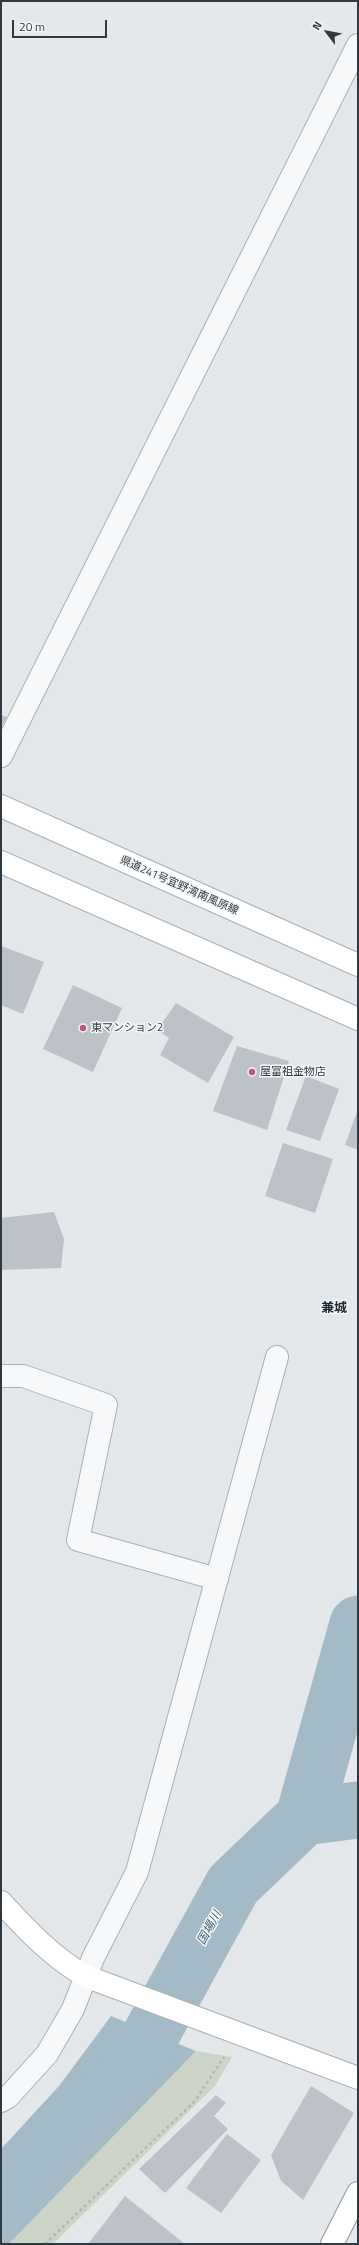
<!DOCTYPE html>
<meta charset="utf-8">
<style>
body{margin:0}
#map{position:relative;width:359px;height:2245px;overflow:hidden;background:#e4e8eb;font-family:"Titillium Web",sans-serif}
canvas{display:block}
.frame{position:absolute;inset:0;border:2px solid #2e3942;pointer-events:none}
.north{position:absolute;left:307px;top:12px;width:40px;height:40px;-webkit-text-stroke:3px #f4f7f8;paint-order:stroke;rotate:302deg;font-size:11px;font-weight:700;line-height:16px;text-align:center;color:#2e3942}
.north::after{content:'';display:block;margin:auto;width:14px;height:18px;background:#2e3942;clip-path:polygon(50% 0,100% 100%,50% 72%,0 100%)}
.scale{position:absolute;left:12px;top:20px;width:95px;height:18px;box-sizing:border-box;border:2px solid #2e3942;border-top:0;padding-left:5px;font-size:12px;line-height:14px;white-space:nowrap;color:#2e3942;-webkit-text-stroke:3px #f4f7f8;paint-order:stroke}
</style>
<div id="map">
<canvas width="359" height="2245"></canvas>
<div class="frame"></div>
<div class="north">N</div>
<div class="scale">20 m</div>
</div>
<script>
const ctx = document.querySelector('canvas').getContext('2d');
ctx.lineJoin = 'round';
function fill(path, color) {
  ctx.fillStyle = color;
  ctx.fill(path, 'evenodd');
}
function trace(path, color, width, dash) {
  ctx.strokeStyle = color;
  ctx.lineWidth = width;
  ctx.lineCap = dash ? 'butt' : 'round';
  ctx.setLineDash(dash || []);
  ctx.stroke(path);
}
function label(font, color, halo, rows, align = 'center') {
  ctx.font = font + ' "Titillium Web","Noto Sans JP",sans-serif';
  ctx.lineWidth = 3;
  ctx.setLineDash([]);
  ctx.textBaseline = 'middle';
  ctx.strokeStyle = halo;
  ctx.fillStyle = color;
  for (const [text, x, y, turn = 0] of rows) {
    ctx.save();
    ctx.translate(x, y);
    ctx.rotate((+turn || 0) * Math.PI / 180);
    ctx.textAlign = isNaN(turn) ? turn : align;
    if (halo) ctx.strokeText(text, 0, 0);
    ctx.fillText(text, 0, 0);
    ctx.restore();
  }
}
fill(new Path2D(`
 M 196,2051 L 232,2057 L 215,2086 L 53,2244 L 9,2244 Z`), '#ccd4c7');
fill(new Path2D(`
 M 111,2016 L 196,2051 L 9,2244 L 1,2244 L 1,2149 L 59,2086 Z`), '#a4bbc7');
trace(new Path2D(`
 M 304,1817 L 358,1810
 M 1,2201 L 88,2116 L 148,2040 L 233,1885 L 304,1817 L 358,1624`), '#a4bbc7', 57);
fill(new Path2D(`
 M 1,715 L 7,717 L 1,727 Z
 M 1,946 L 44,962 L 23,1014 L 1,1005 Z
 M 73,985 L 122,1008 L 93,1072 L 43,1049 Z
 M 176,1003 L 234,1037 L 208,1083 L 160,1055 L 169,1038 L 157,1030 Z
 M 237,1046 L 289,1061 L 267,1130 L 213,1111 Z
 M 306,1076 L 339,1089 L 320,1141 L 286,1130 Z
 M 358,1109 L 358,1150 L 345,1145 Z
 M 283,1143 L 333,1159 L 315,1213 L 265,1196 Z
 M 54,1212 L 64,1239 L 61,1268 L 1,1270 L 1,1218 Z
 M 311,2086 L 354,2113 L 303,2200 L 281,2181 L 271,2155 Z
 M 216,2095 L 226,2103 L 214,2116 L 228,2129 L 165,2193 L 139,2169 Z
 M 227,2134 L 261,2160 L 221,2213 L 186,2188 Z
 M 125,2196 L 185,2244 L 88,2244 Z`), '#bcc2c7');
const street = new Path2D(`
 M 1,756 L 358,45
 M 1,1376 L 23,1376 L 106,1405 L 78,1540 L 217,1579
 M 1,2101 L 8,2097 L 47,2054 L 73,2009 L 93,1958 L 137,1872 L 277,1357`);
const secondary = new Path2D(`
 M 1,806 L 358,965
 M 1,862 L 358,1019
 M 1,1902 C 27,1930 52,1957 85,1976 L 358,2078`);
const highway = new Path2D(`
 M 332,2244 L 358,2193`);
trace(street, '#aab0b5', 24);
trace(secondary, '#aab0b5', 24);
trace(highway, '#8d98a0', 24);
trace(new Path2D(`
 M 45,2244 L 195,2101 L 224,2057`), '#b3b7bb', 2.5, [3, 3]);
trace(street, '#f7f8f9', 22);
trace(secondary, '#fff', 22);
trace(highway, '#fff', 22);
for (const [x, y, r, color] of [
 [83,1028,4,"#c1587b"],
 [252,1072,4,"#c1587b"]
]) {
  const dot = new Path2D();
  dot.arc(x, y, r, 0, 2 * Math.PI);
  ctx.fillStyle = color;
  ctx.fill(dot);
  trace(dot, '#f4f7f8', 1.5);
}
label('11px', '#2e3942', '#f4f7f8', [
 ["県道241号宜野湾南風原線",179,886,24]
]);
label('11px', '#2e3942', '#f4f7f8', [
 ["東マンション2",91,1028],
 ["屋富祖金物店",260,1072]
], 'left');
label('italic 12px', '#3c5e71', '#f4f7f8', [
 ["国場川",210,1928,-61]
]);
label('bold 13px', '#202a33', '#f4f7f8', [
 ["兼城",334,1309]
]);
</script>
